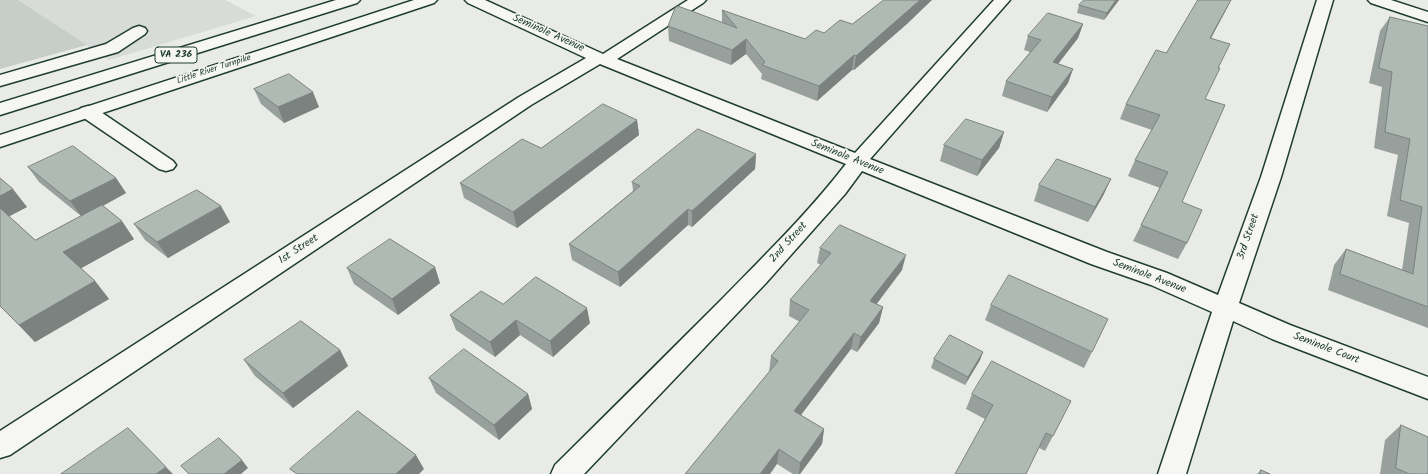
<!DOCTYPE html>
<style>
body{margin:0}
canvas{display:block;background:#e9ebe7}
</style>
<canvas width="1428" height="474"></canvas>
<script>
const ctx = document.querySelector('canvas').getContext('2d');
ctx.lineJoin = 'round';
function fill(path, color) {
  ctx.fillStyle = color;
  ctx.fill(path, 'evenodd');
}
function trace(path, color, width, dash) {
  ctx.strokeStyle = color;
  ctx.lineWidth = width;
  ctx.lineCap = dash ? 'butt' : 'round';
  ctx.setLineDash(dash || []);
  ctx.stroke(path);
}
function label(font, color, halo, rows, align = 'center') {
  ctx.font = font + ' Kalam,sans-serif';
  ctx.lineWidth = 3.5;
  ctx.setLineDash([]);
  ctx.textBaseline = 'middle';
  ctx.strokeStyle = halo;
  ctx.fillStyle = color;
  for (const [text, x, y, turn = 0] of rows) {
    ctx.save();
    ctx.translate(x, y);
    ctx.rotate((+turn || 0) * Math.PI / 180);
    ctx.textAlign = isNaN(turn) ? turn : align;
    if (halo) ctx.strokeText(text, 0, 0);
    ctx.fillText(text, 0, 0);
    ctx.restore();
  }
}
fill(new Path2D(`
 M 18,0 L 225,0 L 256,16 L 109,60 Z`), '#d8dcd8');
fill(new Path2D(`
 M 0,0 L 18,0 L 87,45 L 0,69 Z`), '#c7cec9');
const minor = new Path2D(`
 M 465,0 L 485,0 L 603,54 L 688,0 L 706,0 L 703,3 L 617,59 L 855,153 L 994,0 L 1010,0 L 870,159 L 1107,252 L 1167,273 L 1218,295 L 1261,177 L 1317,0 L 1333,0 L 1281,177 L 1239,303 L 1290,325 L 1428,377 L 1428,399 L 1272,339 L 1233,321 L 1186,474 L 1158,474 L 1212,312 L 1151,285 L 1091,264 L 862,171 L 845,194 L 766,283 L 584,474 L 551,474 L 555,465 C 611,410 667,354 723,298 C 765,255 809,212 846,164 L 600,64 L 531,105 L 10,455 L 0,458 L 0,431 L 519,97 L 586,58 L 468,3 Z
 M 1368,0 L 1391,0 L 1428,12 L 1428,22 L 1371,3 Z
 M 139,26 L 145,28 L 147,31 L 145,34 L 118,52 L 0,86 L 0,75 L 106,44 L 133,28 Z
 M 88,106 L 95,108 L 173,161 L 176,165 L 173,169 L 166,171 L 159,169 L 81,116 L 79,112 L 81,108 Z`);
const major = new Path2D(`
 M 336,0 L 360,0 L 357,3 L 0,115 L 0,103 Z
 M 414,0 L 437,0 L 434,3 L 0,147 L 0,135 Z`);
trace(minor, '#1f3d34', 3);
trace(major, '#1f3d34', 3);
fill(minor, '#f6f6f2');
fill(major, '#f6f6f2');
fill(new Path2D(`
 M 1084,0 L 1119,0 L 1104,20 L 1077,13 L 1079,5 Z
 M 1231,0 L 1211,38 L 1218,68 L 1205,99 L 1182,202 L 1187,243 L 1178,259 L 1133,241 L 1160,188 L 1128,176 L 1135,160 L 1152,130 L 1120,119 L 1126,104 Z
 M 722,10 L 805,39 L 852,24 L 908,23 L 854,70 L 852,70 L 817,101 L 761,79 L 762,74 L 746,54 L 731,65 L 669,41 L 668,26 L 722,22 Z
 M 1390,17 L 1428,26 L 1428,328 L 1328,290 L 1334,265 L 1346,249 L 1402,270 L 1409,223 L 1387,216 L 1398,155 L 1374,148 L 1382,87 L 1369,83 L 1380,31 Z
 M 1083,24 L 1078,38 L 1058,64 L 1073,69 L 1068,83 L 1047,112 L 1002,96 L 1006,81 L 1030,52 L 1024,50 L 1028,36 Z
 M 254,89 L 319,107 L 284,123 L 261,104 Z
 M 637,120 L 639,135 L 517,228 L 464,198 L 460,183 L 541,148 Z
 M 1004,132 L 999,148 L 977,176 L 940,161 L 944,145 Z
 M 756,154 L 755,169 L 692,227 L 688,225 L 620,287 L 572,260 L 569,244 L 633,191 L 632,182 Z
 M 28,167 L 116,178 L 126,193 L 103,206 L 134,239 L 81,268 L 95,281 L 109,299 L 35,342 L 0,306 L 0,178 L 27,207 L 9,216 L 35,240 L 81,216 L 39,182 Z
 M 1039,185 L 1104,194 L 1088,222 L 1034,201 Z
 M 230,222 L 168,258 L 145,240 L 134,224 Z
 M 820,248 L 902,270 L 876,304 L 883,307 L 879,323 L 857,352 L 851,349 L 800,415 L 824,429 L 822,444 L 800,474 L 793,474 L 777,464 L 769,372 L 771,356 L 800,322 L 789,316 L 790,300 L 821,265 L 817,263 Z
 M 347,268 L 440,283 L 398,315 L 354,284 Z
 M 503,304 L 590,323 L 553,357 L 520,335 L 495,357 L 456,330 L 450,315 Z
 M 991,305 L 1092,352 L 1084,368 L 985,320 Z
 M 340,350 L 348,366 L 293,408 L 255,376 L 244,360 Z
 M 983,352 L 980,360 L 965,385 L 931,368 L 934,359 Z
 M 429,378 L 528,394 L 532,409 L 499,440 L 436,393 Z
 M 972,394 L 1053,436 L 1045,451 L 966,409 Z
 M 1401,425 L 1428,474 L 1380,474 L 1385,440 Z
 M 1261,470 L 1270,474 L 1257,474 Z`), '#97a09c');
fill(new Path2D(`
 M 920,0 L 932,0 L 908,23 L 854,70 L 856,56 Z
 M 1116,0 L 1119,0 L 1104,20 L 1107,13 Z
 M 1231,0 L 1225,12 L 1203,53 L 1210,38 Z
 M 1083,24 L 1078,38 L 1048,77 L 1053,62 Z
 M 746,39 L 746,54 L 731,65 L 732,50 Z
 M 854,55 L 852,70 L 817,101 L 819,86 Z
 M 1073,69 L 1068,83 L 1047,112 L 1052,97 Z
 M 313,92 L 319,107 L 284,123 L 278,107 Z
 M 637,120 L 639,135 L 517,228 L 513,212 Z
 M 1004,132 L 999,148 L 977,176 L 982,160 Z
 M 756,154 L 755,169 L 692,227 L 692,211 Z
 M 116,178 L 126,193 L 82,217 L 70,201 Z
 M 1111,179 L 1104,194 L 1088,222 L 1095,207 Z
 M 13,189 L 27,207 L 6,218 L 0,210 L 0,196 Z
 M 221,206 L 230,222 L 168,258 L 157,242 Z
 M 688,209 L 688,225 L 620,287 L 618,272 Z
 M 122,221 L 134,239 L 78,270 L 63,252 Z
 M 906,255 L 902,270 L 867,317 L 870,301 Z
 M 435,267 L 440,283 L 398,315 L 392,299 Z
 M 95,281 L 109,299 L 35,342 L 19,325 Z
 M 883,307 L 879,323 L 857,352 L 861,337 Z
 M 587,308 L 590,323 L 553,357 L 550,341 Z
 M 516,320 L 520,335 L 495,357 L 490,342 Z
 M 854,333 L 851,349 L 792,427 L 794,411 Z
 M 340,350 L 348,366 L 293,408 L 283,393 Z
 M 983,352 L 980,360 L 965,385 L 968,377 Z
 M 528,394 L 532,409 L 499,440 L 494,425 Z
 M 824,429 L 822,444 L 800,474 L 799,474 L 800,463 Z
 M 779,449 L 777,464 L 770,474 L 760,474 Z
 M 416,455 L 424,469 L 419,474 L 396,474 Z
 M 242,460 L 248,468 L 241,474 L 224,474 Z
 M 166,467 L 173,474 L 156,474 Z`), '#7b827f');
const building = new Path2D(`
 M 884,0 L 920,0 L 856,56 L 854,55 L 819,86 L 762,65 L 765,62 L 746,39 L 732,50 L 668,26 L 675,8 L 678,6 L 737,28 L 722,10 L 805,39 L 816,30 L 824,33 L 840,20 L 852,24 Z
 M 1084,0 L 1116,0 L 1107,13 L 1079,5 Z
 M 1198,0 L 1231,0 L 1210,38 L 1230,44 L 1218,68 L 1220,68 L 1205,99 L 1225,105 L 1182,202 L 1202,210 L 1187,243 L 1141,225 L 1168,172 L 1135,160 L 1160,115 L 1126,104 L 1156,50 L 1166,53 Z
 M 1048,13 L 1083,24 L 1053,62 L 1073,69 L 1052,97 L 1006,81 L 1041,40 L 1028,36 Z
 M 1390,17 L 1428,26 L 1428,307 L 1340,274 L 1346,249 L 1413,274 L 1422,207 L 1400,200 L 1410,139 L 1385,132 L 1392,72 L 1379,68 Z
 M 289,74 L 313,92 L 278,107 L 254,89 Z
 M 603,104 L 637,120 L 513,212 L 460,183 L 522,139 L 541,148 Z
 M 966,119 L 1004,132 L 982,160 L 944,145 Z
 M 698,129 L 756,154 L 692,211 L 688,209 L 618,272 L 569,244 L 640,186 L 632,182 Z
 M 73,146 L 116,178 L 70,201 L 28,167 Z
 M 1057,159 L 1111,179 L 1095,207 L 1039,185 Z
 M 0,178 L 13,189 L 0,196 Z
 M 197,190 L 221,206 L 157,242 L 134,224 Z
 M 102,205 L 122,221 L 63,252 L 95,281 L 19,325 L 0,306 L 0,208 L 35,240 Z
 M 840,225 L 906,255 L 870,301 L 883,307 L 861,337 L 854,333 L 794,411 L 824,429 L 800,463 L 779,449 L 760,474 L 685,474 L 778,361 L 771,356 L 809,310 L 790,300 L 831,253 L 820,248 Z
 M 390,239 L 435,267 L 392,299 L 347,268 Z
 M 1009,275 L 1108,319 L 1092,352 L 991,305 Z
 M 536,277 L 587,308 L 550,341 L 516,320 L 490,342 L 450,315 L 481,291 L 503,304 Z
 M 301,321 L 340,350 L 283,393 L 244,360 Z
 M 950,335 L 983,352 L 968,377 L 934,359 Z
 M 464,349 L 528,394 L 494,425 L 429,378 Z
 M 992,361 L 1071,401 L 1053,436 L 1046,433 L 1026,474 L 955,474 L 993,405 L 972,394 Z
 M 358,411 L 416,455 L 396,474 L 297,474 L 290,469 Z
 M 1401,425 L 1428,437 L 1428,474 L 1409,474 L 1396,468 Z
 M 128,428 L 166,467 L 156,474 L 61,474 Z
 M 219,438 L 242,460 L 224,474 L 189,474 L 181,466 Z
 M 1261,470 L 1270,474 L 1260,474 Z`);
fill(building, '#b0bab5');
trace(building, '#7b827f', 1);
label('9px', '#1f3d34', '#f6f6f2', [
 ["Little River Turnpike",214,70,-18]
]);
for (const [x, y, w] of [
 [176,55,42]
]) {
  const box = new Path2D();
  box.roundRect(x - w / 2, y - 8, w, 16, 3);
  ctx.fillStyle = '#f6f6f2';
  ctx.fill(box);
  trace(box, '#1f3d34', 1);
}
label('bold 10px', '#1f3d34', null, [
 ["VA 236",176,55]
]);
label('11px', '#1f3d34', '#f6f6f2', [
 ["Seminole Avenue",548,34,24],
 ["Seminole Avenue",847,158,22],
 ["3rd Street",1249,237,-71],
 ["2nd Street",789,243,-48],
 ["1st Street",299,250,-33],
 ["Seminole Avenue",1149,277,21],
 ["Seminole Court",1326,349,21]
]);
</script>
